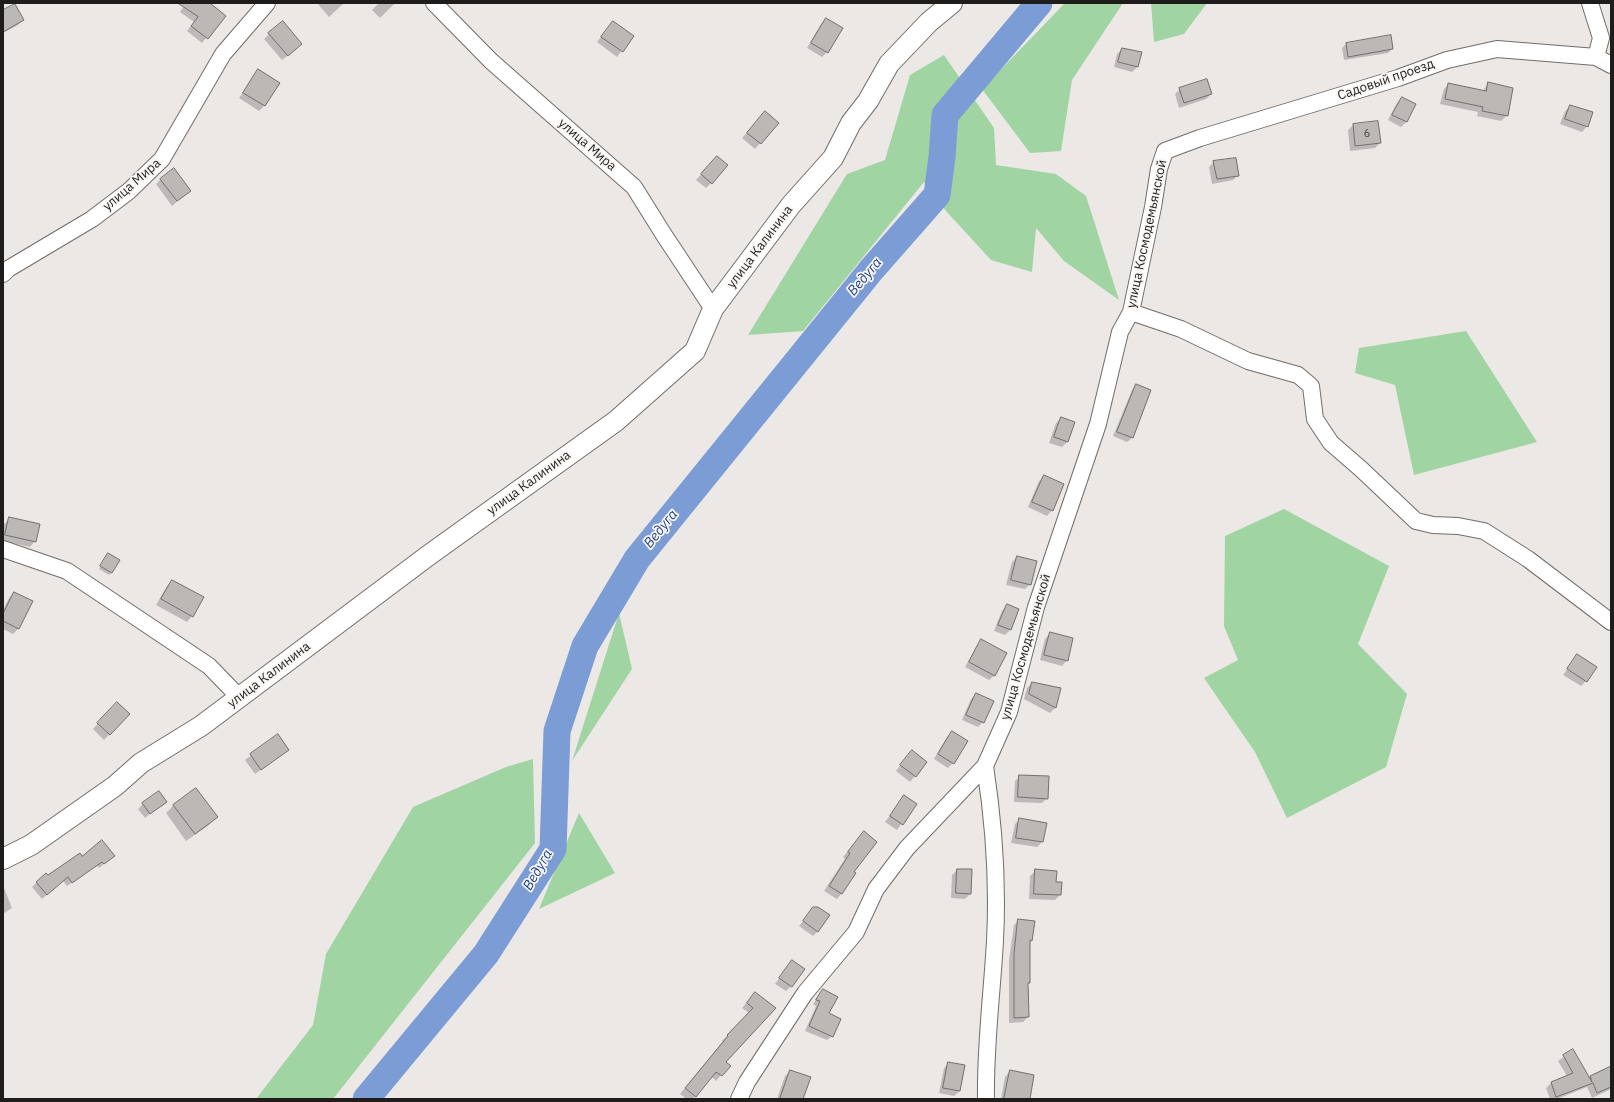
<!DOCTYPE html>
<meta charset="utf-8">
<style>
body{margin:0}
#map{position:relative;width:1614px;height:1102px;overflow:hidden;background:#ece8e6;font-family:"IBM Plex Sans",sans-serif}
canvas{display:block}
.frame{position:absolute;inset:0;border:4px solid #1e1d1c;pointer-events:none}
</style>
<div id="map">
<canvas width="1614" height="1102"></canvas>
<div class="frame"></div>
</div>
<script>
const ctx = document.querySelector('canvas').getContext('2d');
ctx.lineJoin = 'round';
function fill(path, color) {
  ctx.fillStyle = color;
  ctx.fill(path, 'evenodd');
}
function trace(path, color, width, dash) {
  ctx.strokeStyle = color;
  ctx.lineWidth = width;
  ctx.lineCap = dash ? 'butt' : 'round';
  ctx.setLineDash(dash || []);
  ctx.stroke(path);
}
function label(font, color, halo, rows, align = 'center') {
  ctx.font = font + ' "IBM Plex Sans",sans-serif';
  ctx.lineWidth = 3.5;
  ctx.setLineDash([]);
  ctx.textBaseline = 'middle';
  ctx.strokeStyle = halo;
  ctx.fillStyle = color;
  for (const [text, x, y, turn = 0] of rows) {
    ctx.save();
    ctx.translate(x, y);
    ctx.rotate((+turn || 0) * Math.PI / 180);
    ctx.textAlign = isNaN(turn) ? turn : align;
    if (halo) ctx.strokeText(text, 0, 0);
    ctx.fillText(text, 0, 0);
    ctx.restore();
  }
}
fill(new Path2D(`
 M 1065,3 L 1123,3 L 1072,80 L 1061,151 L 1030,153 L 982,89 Z
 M 1151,3 L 1207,3 L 1184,34 L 1154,42 Z
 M 944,55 L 994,128 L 996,165 L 1056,174 L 1086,196 L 1119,300 L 1064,261 L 1036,228 L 1032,272 L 991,260 L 946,211 L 924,182 L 803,331 L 748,335 L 847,174 L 885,160 L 910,75 Z
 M 1466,331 L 1537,442 L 1414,475 L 1395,385 L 1355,373 L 1359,348 Z
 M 1284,509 L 1389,566 L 1358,644 L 1407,694 L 1386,767 L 1287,818 L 1255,752 L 1204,678 L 1238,660 L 1224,626 L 1225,536 Z
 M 619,613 L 632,669 L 572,761 Z
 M 533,759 L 535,843 L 333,1099 L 256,1099 L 313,1025 L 326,954 L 413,807 L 506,767 Z
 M 579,813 L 615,873 L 539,909 Z`), '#a0d4a3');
fill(new Path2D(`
 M 186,3 L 203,3 L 225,16 L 202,43 L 187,31 L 194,22 L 180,12 Z
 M 317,3 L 344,3 L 329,17 Z
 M 379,3 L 395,3 L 380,18 L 372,10 Z
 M 3,11 L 23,20 L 18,25 L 3,33 Z
 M 826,19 L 827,52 L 822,57 L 807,48 L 821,24 Z
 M 613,22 L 633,36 L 617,57 L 597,42 Z
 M 269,34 L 296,49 L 282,60 L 264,39 Z
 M 1346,44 L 1392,49 L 1388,53 L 1344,60 L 1342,48 Z
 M 1122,49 L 1137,67 L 1132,72 L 1114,67 L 1117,54 Z
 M 258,71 L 264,106 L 259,111 L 239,98 L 253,76 Z
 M 1488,83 L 1507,115 L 1501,121 L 1477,116 L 1478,112 L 1440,104 L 1444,89 L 1449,84 L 1483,91 Z
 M 1180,89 L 1211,94 L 1206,99 L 1179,108 L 1175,94 Z
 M 1402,98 L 1415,105 L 1406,122 L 1401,127 L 1388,120 L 1397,103 Z
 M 1570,106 L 1587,126 L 1582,132 L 1560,124 L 1565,111 Z
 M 760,118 L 777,123 L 755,149 L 742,138 Z
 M 1378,122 L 1380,143 L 1375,148 L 1350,151 L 1348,130 L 1353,125 Z
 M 712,162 L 711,183 L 706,188 L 696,180 Z
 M 1214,162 L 1238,175 L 1233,180 L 1212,184 L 1209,167 Z
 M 161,179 L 189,191 L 172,206 L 156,184 Z
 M 1136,385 L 1150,391 L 1132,438 L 1127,442 L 1113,436 L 1132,390 Z
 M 1061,418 L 1074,423 L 1067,442 L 1062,447 L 1049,443 L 1056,423 Z
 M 1044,476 L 1052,510 L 1047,516 L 1028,507 L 1039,481 Z
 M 10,519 L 35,541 L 30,547 L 3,541 L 4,524 Z
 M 108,554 L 112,572 L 109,575 L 99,569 Z
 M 1017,557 L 1030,584 L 1025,589 L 1006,585 L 1012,562 Z
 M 172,581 L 192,616 L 187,622 L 156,605 L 167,586 Z
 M 14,593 L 31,602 L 18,629 L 13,634 L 3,629 L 3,610 L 9,598 Z
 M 1007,606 L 1018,610 L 1010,630 L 1005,635 L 994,631 L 1002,611 Z
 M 1050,633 L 1067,660 L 1062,666 L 1040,660 L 1045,639 Z
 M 982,640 L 995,675 L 989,680 L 965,667 L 977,646 Z
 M 1577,656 L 1586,681 L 1581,686 L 1563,675 Z
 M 1032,683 L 1060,689 L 1055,708 L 1050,713 L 1024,699 L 1027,688 Z
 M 976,694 L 983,722 L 978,727 L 962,720 L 971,699 Z
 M 112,708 L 129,714 L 104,740 L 93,729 Z
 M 953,732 L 953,763 L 948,768 L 934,759 L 947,737 Z
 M 277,736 L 288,750 L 255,774 L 245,760 Z
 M 907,757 L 926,762 L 910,782 L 896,771 Z
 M 1020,776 L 1047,798 L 1042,803 L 1014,802 L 1015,781 Z
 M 904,797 L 916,804 L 897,830 L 885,822 Z
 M 166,801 L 145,818 L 138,809 L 143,804 Z
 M 174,805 L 216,817 L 209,825 L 186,841 L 166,813 Z
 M 1020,819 L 1042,842 L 1037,847 L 1011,843 L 1015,824 Z
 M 859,838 L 852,872 L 842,893 L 837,899 L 824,891 L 845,859 L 843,857 Z
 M 82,857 L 109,860 L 99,868 L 97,865 L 67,886 L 63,881 L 42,899 L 32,887 L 45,874 L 47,876 Z
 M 957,870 L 970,894 L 965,899 L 951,898 L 952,875 Z
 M 1036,870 L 1055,883 L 1060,895 L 1055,900 L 1029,899 L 1030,876 Z
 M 4,888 L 12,908 L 3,914 L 3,889 Z
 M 814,908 L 818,931 L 813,936 L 799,926 Z
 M 1019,920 L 1032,940 L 1029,942 L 1027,984 L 1028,1017 L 1023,1022 L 1009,1023 L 1009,960 L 1014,925 Z
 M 792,961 L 791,986 L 786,991 L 775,984 Z
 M 823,990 L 832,1036 L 827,1040 L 805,1031 L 816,1006 L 813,1004 Z
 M 755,993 L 775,1009 L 725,1062 L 721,1075 L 716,1081 L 711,1076 L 693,1099 L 687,1099 L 680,1094 L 723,1041 L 722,1041 L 749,1013 L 742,1008 Z
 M 1572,1051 L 1589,1078 L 1611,1068 L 1611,1089 L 1592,1098 L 1587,1087 L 1557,1099 L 1550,1099 L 1546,1088 L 1551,1083 L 1567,1076 L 1558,1061 Z
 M 949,1063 L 960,1091 L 954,1096 L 939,1093 L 944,1068 Z
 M 790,1071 L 802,1099 L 777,1099 L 785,1076 Z
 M 1010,1071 L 1029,1099 L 1001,1099 L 1005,1077 Z`), '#0003');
trace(new Path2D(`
 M 366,1099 L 486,954 L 553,849 L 557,731 L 585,646 L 637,559 L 872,269 L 937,195 L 942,157 L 945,115 L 1039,3`), '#7b9cd5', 27);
const building = new Path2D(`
 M 178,3 L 210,3 L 226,16 L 208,39 L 191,26 L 198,17 Z
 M 15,4 L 24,20 L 3,32 L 3,10 Z
 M 826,18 L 843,28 L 828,53 L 811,43 Z
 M 283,21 L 302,44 L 288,56 L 268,33 Z
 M 613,21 L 634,36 L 623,52 L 601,37 Z
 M 1391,35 L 1393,49 L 1348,57 L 1346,43 Z
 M 1122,48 L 1142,52 L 1138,67 L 1118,62 Z
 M 258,69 L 280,83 L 265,106 L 243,93 Z
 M 1207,79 L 1212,94 L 1184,103 L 1179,88 Z
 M 1488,82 L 1513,88 L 1508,116 L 1482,111 L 1483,107 L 1445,99 L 1448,83 L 1486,91 Z
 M 1402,97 L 1416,104 L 1407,122 L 1392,115 Z
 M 1570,105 L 1593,112 L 1588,127 L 1565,119 Z
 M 765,111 L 779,123 L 761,144 L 747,133 Z
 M 1378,121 L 1381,143 L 1355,146 L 1353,124 Z
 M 717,156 L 728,165 L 712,184 L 701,174 Z
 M 1236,158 L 1239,176 L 1217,179 L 1213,161 Z
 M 174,168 L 191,191 L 177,201 L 160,179 Z
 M 1136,384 L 1151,390 L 1133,438 L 1117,432 Z
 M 1061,417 L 1075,422 L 1068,442 L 1054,437 Z
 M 1044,475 L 1064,484 L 1053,511 L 1032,502 Z
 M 9,517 L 40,524 L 36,542 L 5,535 Z
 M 108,553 L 120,560 L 112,573 L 100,566 Z
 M 1017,556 L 1037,561 L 1031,585 L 1011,580 Z
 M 172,580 L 204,597 L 193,617 L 161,599 Z
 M 14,592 L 33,601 L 19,629 L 3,621 L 3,614 Z
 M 1007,604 L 1019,609 L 1011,630 L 998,625 Z
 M 1050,632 L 1073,638 L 1068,661 L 1044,655 Z
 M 981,639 L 1007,653 L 995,676 L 969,662 Z
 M 1577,654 L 1597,667 L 1587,682 L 1567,669 Z
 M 1032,682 L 1061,688 L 1056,708 L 1029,694 Z
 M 976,693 L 994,701 L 984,723 L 966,715 Z
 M 117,702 L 130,714 L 110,735 L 97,723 Z
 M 952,731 L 968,741 L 954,764 L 938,754 Z
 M 278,734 L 289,750 L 261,770 L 250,754 Z
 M 912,750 L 927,762 L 916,777 L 900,765 Z
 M 1019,775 L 1049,776 L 1048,799 L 1018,797 Z
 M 196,788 L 218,817 L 195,834 L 173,805 Z
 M 159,791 L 167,802 L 150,814 L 142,803 Z
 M 904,795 L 917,804 L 903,825 L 890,816 Z
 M 1019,818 L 1047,823 L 1043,842 L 1016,838 Z
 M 864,831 L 877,842 L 854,872 L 856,873 L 842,894 L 829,886 L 850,853 L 848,852 Z
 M 102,840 L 115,856 L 104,864 L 102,862 L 72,883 L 68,877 L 47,895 L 36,882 L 46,873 L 48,875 L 80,853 L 82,856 Z
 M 957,869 L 972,869 L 971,894 L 956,893 Z
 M 1035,869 L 1057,871 L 1056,882 L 1062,882 L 1061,895 L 1034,894 Z
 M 813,907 L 818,907 L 830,915 L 818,932 L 803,921 Z
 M 1018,919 L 1035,921 L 1032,941 L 1030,940 L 1030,983 L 1028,983 L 1029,1017 L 1014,1018 L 1014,954 Z
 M 792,960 L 805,969 L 792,987 L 779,978 Z
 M 823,989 L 838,997 L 829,1013 L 841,1019 L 833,1037 L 809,1026 L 820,1001 L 816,1000 Z
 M 755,992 L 776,1008 L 726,1062 L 731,1066 L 722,1076 L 716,1072 L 696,1097 L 685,1088 L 728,1036 L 727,1035 L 753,1008 L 747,1003 Z
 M 1573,1049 L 1592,1082 L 1590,1076 L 1611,1066 L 1611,1087 L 1597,1093 L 1593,1083 L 1556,1097 L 1551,1082 L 1573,1073 L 1563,1055 Z
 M 948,1062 L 965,1065 L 960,1091 L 943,1088 Z
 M 790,1070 L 811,1077 L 803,1099 L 780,1099 Z
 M 1010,1070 L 1034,1075 L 1030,1099 L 1004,1099 Z`);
fill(building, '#bbb8b6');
trace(building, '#726f6d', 1);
const minor = new Path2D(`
 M 434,3 L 491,61 L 634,187 L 664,235 L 713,309
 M 1590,3 L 1601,38 L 1596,57
 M 3,274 L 8,269 L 92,219 L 129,191 L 162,159 L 223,54 L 267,3
 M 1131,312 L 1181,329 L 1248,361 L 1298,375 L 1311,386 L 1315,419 L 1331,443 L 1361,469 L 1416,521 L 1433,525 L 1458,526 L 1484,531 L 1528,559 L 1611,622
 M 3,549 L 67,571 L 209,666 L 239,697
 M 985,766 C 994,824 998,883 995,941 C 992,994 985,1046 986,1099
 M 739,1099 L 747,1082 L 805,993 L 856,932 L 876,889 L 907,848 L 985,766 L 1009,712 L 1036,607 L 1098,424 L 1120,332 L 1131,312 L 1153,207 L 1159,169 L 1165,151 L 1200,138 L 1398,78 L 1447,60 L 1497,49 L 1596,57 L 1611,65`);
const tertiary = new Path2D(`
 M 3,859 L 31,845 L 115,786 L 141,763 L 201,726 L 429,555 L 616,421 L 695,351 L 713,309 L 791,205 L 833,158 L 851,123 L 868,101 L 889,64 L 929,22 L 952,3`);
trace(minor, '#706d6b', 18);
trace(tertiary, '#706d6b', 22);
trace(minor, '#fff', 16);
trace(tertiary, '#fff', 20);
label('11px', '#454442', null, [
 ["6",1367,134]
]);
label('13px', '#1e1d1c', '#f9f6f4', [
 ["Садовый проезд",1386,80,-19],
 ["улица Мира",587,145,41],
 ["улица Мира",132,185,-41],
 ["улица Космодемьянской",1147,234,-78],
 ["улица Калинина",760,247,-53],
 ["улица Калинина",529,483,-36],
 ["улица Космодемьянской",1026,647,-74],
 ["улица Калинина",269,675,-37]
]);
label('italic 14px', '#1f4488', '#f9f6f4', [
 ["Ведуга",865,277,-50],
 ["Ведуга",661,529,-51],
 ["Ведуга",538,870,-60]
]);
</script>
